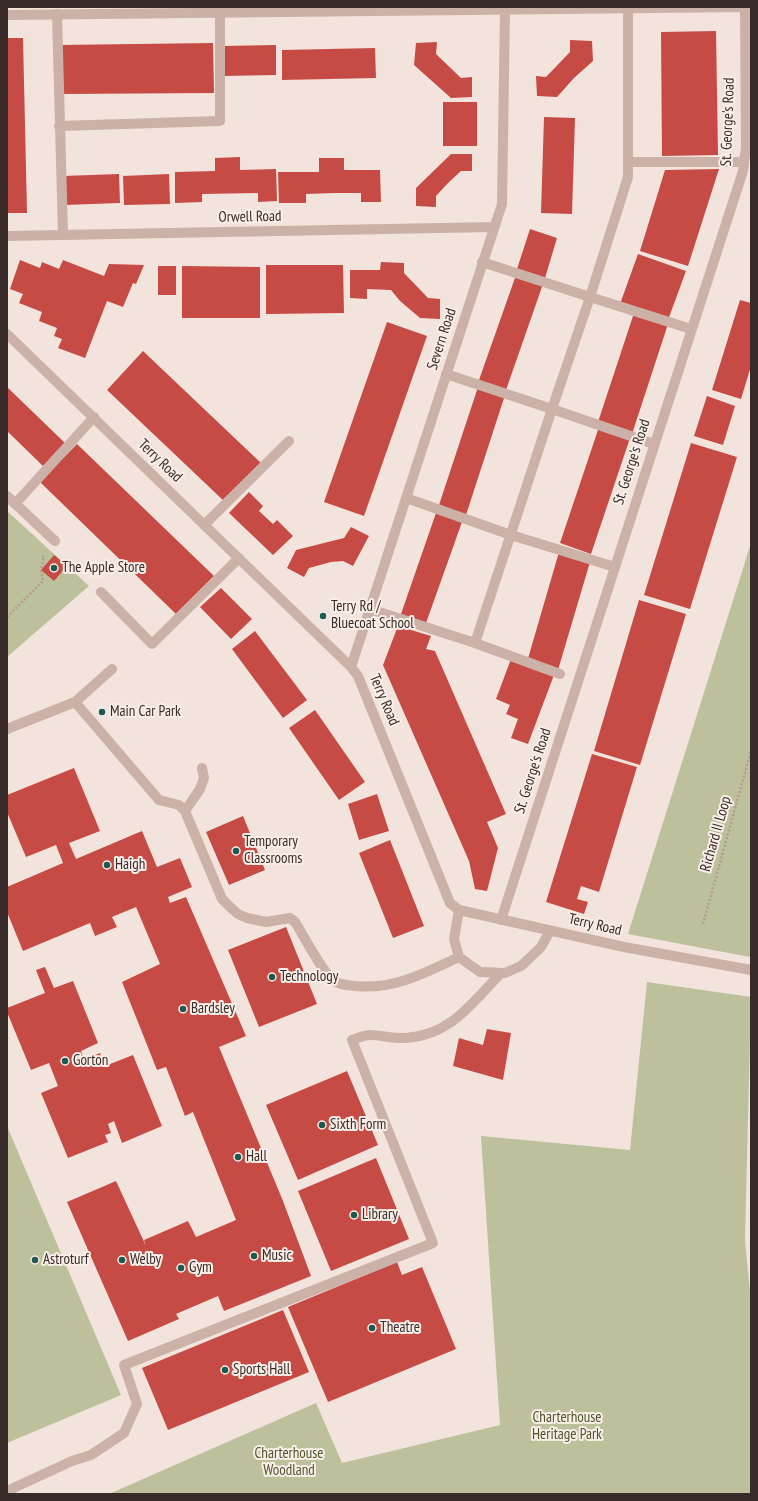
<!DOCTYPE html>
<style>
body{margin:0}
#map{position:relative;width:758px;height:1501px;overflow:hidden;background:#f2e3dc;font-family:"PT Sans Narrow",sans-serif}
canvas{display:block}
.frame{position:absolute;inset:0;border:8px solid #372a28;pointer-events:none}
</style>
<div id="map">
<canvas width="758" height="1501"></canvas>
<div class="frame"></div>
</div>
<script>
const ctx = document.querySelector('canvas').getContext('2d');
ctx.lineJoin = 'round';
function fill(path, color) {
  ctx.fillStyle = color;
  ctx.fill(path, 'evenodd');
}
function trace(path, color, width, dash) {
  ctx.strokeStyle = color;
  ctx.lineWidth = width;
  ctx.lineCap = dash ? 'butt' : 'round';
  ctx.setLineDash(dash || []);
  ctx.stroke(path);
}
function label(font, color, halo, rows, align = 'center') {
  ctx.font = font + ' "PT Sans Narrow",sans-serif';
  ctx.lineWidth = 4;
  ctx.setLineDash([]);
  ctx.textBaseline = 'middle';
  ctx.strokeStyle = halo;
  ctx.fillStyle = color;
  for (const [text, x, y, turn = 0] of rows) {
    ctx.save();
    ctx.translate(x, y);
    ctx.rotate((+turn || 0) * Math.PI / 180);
    ctx.textAlign = isNaN(turn) ? turn : align;
    if (halo) ctx.strokeText(text, 0, 0);
    ctx.fillText(text, 0, 0);
    ctx.restore();
  }
}
fill(new Path2D(`
 M 7,511 L 89,586 L 7,657 Z
 M 751,543 L 751,953 L 750,957 L 628,934 Z
 M 647,982 L 751,997 L 745,1240 L 751,1302 L 751,1494 L 109,1494 L 316,1403 L 342,1463 L 500,1425 L 481,1136 L 630,1150 Z
 M 7,1126 L 121,1395 L 7,1443 Z`), '#bcc19c');
fill(new Path2D(`
 M 716,31 L 718,155 L 662,156 L 661,32 Z
 M 7,38 L 23,38 L 27,213 L 7,213 Z
 M 570,40 L 592,41 L 593,61 L 574,78 L 557,97 L 537,96 L 536,76 L 546,77 L 570,52 Z
 M 437,42 L 436,54 L 461,78 L 472,77 L 472,97 L 451,98 L 414,65 L 416,43 Z
 M 213,43 L 214,93 L 61,94 L 60,45 Z
 M 276,45 L 276,75 L 223,76 L 222,46 Z
 M 375,48 L 376,78 L 282,80 L 282,50 Z
 M 443,102 L 477,102 L 477,146 L 443,146 Z
 M 544,117 L 575,118 L 572,214 L 541,213 Z
 M 451,154 L 472,154 L 472,171 L 461,171 L 448,183 L 436,196 L 436,207 L 416,206 L 416,188 Z
 M 240,157 L 240,170 L 276,169 L 277,201 L 258,202 L 258,193 L 202,194 L 202,202 L 175,203 L 175,172 L 215,171 L 215,158 Z
 M 319,158 L 344,158 L 344,170 L 380,170 L 381,202 L 361,202 L 361,193 L 334,193 L 306,194 L 306,203 L 279,203 L 278,172 L 319,172 Z
 M 719,169 L 688,266 L 640,251 L 665,170 Z
 M 119,174 L 120,203 L 64,205 L 63,176 Z
 M 169,174 L 170,204 L 124,205 L 123,176 Z
 M 530,229 L 557,238 L 545,278 L 517,269 Z
 M 638,254 L 686,271 L 668,320 L 620,304 Z
 M 20,260 L 40,268 L 42,262 L 59,269 L 63,260 L 104,276 L 109,264 L 144,265 L 136,284 L 133,283 L 123,307 L 107,301 L 85,358 L 58,348 L 62,339 L 54,336 L 57,328 L 39,321 L 42,312 L 19,303 L 23,294 L 10,289 Z
 M 381,262 L 404,263 L 404,273 L 428,298 L 440,299 L 440,319 L 420,318 L 400,301 L 391,290 L 367,289 L 367,299 L 350,298 L 350,270 L 380,270 Z
 M 266,265 L 343,265 L 344,313 L 266,314 Z
 M 158,266 L 176,266 L 176,295 L 158,295 Z
 M 182,266 L 260,267 L 260,318 L 182,318 Z
 M 516,275 L 543,284 L 506,390 L 479,380 Z
 M 740,300 L 751,303 L 751,366 L 741,399 L 712,390 Z
 M 634,313 L 668,324 L 632,434 L 598,422 Z
 M 387,322 L 427,336 L 364,516 L 324,502 Z
 M 143,351 L 262,464 L 225,502 L 107,390 Z
 M 7,387 L 65,443 L 43,466 L 7,431 Z
 M 478,387 L 505,395 L 466,515 L 439,505 Z
 M 707,396 L 735,406 L 723,445 L 694,436 Z
 M 599,427 L 630,438 L 591,554 L 560,543 Z
 M 691,443 L 737,457 L 690,609 L 644,595 Z
 M 77,444 L 214,576 L 176,614 L 40,482 Z
 M 249,492 L 263,506 L 259,511 L 273,524 L 277,520 L 293,536 L 273,555 L 229,513 Z
 M 436,513 L 462,522 L 426,623 L 401,614 Z
 M 351,527 L 369,536 L 353,566 L 343,561 L 331,562 L 309,568 L 304,577 L 287,568 L 296,550 L 344,538 Z
 M 559,552 L 590,562 L 558,670 L 527,662 Z
 M 54,555 L 67,566 L 54,581 L 41,570 Z
 M 221,588 L 252,619 L 231,639 L 200,607 Z
 M 639,600 L 686,614 L 640,765 L 594,751 Z
 M 398,626 L 431,636 L 426,649 L 435,651 L 506,814 L 487,822 L 498,848 L 487,891 L 475,889 L 469,861 L 383,665 Z
 M 255,631 L 307,700 L 283,718 L 232,649 Z
 M 511,659 L 554,675 L 528,744 L 511,738 L 518,719 L 506,714 L 510,705 L 496,699 Z
 M 315,710 L 365,782 L 339,800 L 289,728 Z
 M 592,754 L 637,767 L 599,892 L 581,886 L 577,899 L 588,902 L 584,914 L 546,902 Z
 M 74,768 L 100,831 L 69,843 L 76,859 L 142,831 L 157,867 L 180,858 L 192,887 L 168,897 L 170,903 L 186,897 L 246,1036 L 219,1047 L 283,1201 L 311,1276 L 224,1311 L 218,1296 L 176,1314 L 179,1319 L 128,1341 L 67,1202 L 116,1181 L 146,1246 L 144,1240 L 188,1221 L 196,1237 L 236,1220 L 193,1112 L 185,1116 L 166,1067 L 157,1070 L 122,982 L 160,964 L 136,907 L 112,917 L 117,927 L 95,936 L 90,923 L 23,951 L 7,912 L 7,887 L 63,863 L 56,845 L 26,857 L 7,812 L 7,795 Z
 M 377,794 L 389,831 L 359,840 L 348,804 Z
 M 243,816 L 265,870 L 229,885 L 206,832 Z
 M 390,840 L 424,926 L 393,938 L 359,853 Z
 M 286,927 L 317,1004 L 259,1027 L 228,950 Z
 M 45,967 L 54,988 L 73,981 L 98,1043 L 81,1051 L 84,1060 L 100,1053 L 105,1066 L 133,1055 L 162,1126 L 122,1143 L 114,1121 L 108,1124 L 111,1133 L 105,1135 L 108,1142 L 68,1158 L 41,1093 L 58,1086 L 49,1063 L 31,1070 L 7,1012 L 7,1008 L 45,993 L 36,970 Z
 M 487,1029 L 511,1033 L 503,1080 L 453,1066 L 459,1038 L 483,1045 Z
 M 347,1071 L 378,1145 L 298,1180 L 266,1105 Z
 M 376,1158 L 409,1239 L 331,1271 L 298,1191 Z
 M 397,1262 L 402,1275 L 422,1267 L 456,1349 L 328,1402 L 288,1307 Z
 M 283,1310 L 309,1372 L 168,1430 L 142,1368 Z`), '#c74b45');
trace(new Path2D(`
 M 7,617 L 43,581 L 41,570 L 44,557 L 42,556
 M 703,924 L 751,751`), '#b69a92', 2.5, [2, 2]);
trace(new Path2D(`
 M 57,14 L 63,235
 M 59,126 L 220,121 L 220,12
 M 628,162 L 628,9
 M 482,262 L 590,297 L 552,409 L 654,444
 M 691,329 L 590,297 L 628,177 L 628,162 L 744,162
 M 7,496 L 55,541
 M 406,498 L 511,535 L 615,567
 M 15,504 L 94,417
 M 204,525 L 289,441
 M 101,592 L 152,644 L 239,558
 M 370,609 L 475,643 L 552,409 L 446,374
 M 475,643 L 560,674
 M 75,702 L 112,669
 M 7,729 L 75,702 L 159,800 L 179,805 L 185,811 L 222,899 L 230,907 L 238,914 L 247,918 L 266,922 L 290,918 L 295,922 C 304,936 322,972 334,981 C 340,985 348,985 355,986 C 394,990 425,973 459,957
 M 185,811 L 200,789 L 204,778 L 202,768
 M 459,910 L 454,939 L 459,957 L 480,972 L 505,973 L 521,966 L 541,947 L 550,931
 M 7,1491 L 72,1461 L 91,1455 L 124,1433 L 137,1404 L 124,1365 L 433,1243 L 352,1040 C 358,1038 364,1035 370,1035 C 382,1035 392,1039 406,1038 C 451,1035 472,1003 501,973`), '#cbb1a8', 10);
trace(new Path2D(`
 M 7,15 L 745,7
 M 7,236 L 494,227
 M 7,334 L 351,667 L 358,676 L 450,903 L 459,910 L 624,947 L 751,970
 M 351,667 L 502,204 L 505,10
 M 501,920 L 743,171 L 746,147 L 745,7`), '#cbb1a8', 10);
for (const [x, y, r, color] of [
 [54,568,4,"#1d5951"],
 [323,616,4,"#1d5951"],
 [102,712,4,"#1d5951"],
 [236,851,4,"#1d5951"],
 [107,865,4,"#1d5951"],
 [272,977,4,"#1d5951"],
 [183,1009,4,"#1d5951"],
 [65,1061,4,"#1d5951"],
 [322,1125,4,"#1d5951"],
 [238,1157,4,"#1d5951"],
 [354,1215,4,"#1d5951"],
 [254,1256,4,"#1d5951"],
 [35,1260,4,"#1d5951"],
 [122,1260,4,"#1d5951"],
 [181,1268,4,"#1d5951"],
 [372,1328,4,"#1d5951"],
 [225,1370,4,"#1d5951"]
]) {
  const dot = new Path2D();
  dot.arc(x, y, r, 0, 2 * Math.PI);
  ctx.fillStyle = color;
  ctx.fill(dot);
  trace(dot, '#faeee8', 1.5);
}
label('15px', '#372a28', '#faeee8', [
 ["St. George's Road",728,122,-88],
 ["Orwell Road",250,217,-1],
 ["Severn Road",442,339,-72],
 ["Terry Road",160,461,44],
 ["St. George's Road",632,462,-72],
 ["Terry Road",384,700,67],
 ["St. George's Road",533,771,-72],
 ["Richard II Loop",716,834,-74],
 ["Terry Road",595,925,13]
]);
label('15px', '#372a28', '#faeee8', [
 ["The Apple Store",62,568],
 ["Terry Rd /",331,607],
 ["Bluecoat School",331,624],
 ["Main Car Park",110,712],
 ["Temporary",244,842],
 ["Classrooms",244,859],
 ["Haigh",115,865],
 ["Technology",280,977],
 ["Bardsley",191,1009],
 ["Gorton",73,1061],
 ["Sixth Form",330,1125],
 ["Hall",246,1157],
 ["Library",362,1215],
 ["Music",262,1256],
 ["Astroturf",43,1260],
 ["Welby",130,1260],
 ["Gym",189,1268],
 ["Theatre",380,1328],
 ["Sports Hall",233,1370]
], 'left');
label('15px', '#4e562c', '#faeee8', [
 ["Charterhouse",567,1418],
 ["Heritage Park",567,1435],
 ["Charterhouse",289,1454],
 ["Woodland",289,1471]
]);
</script>
